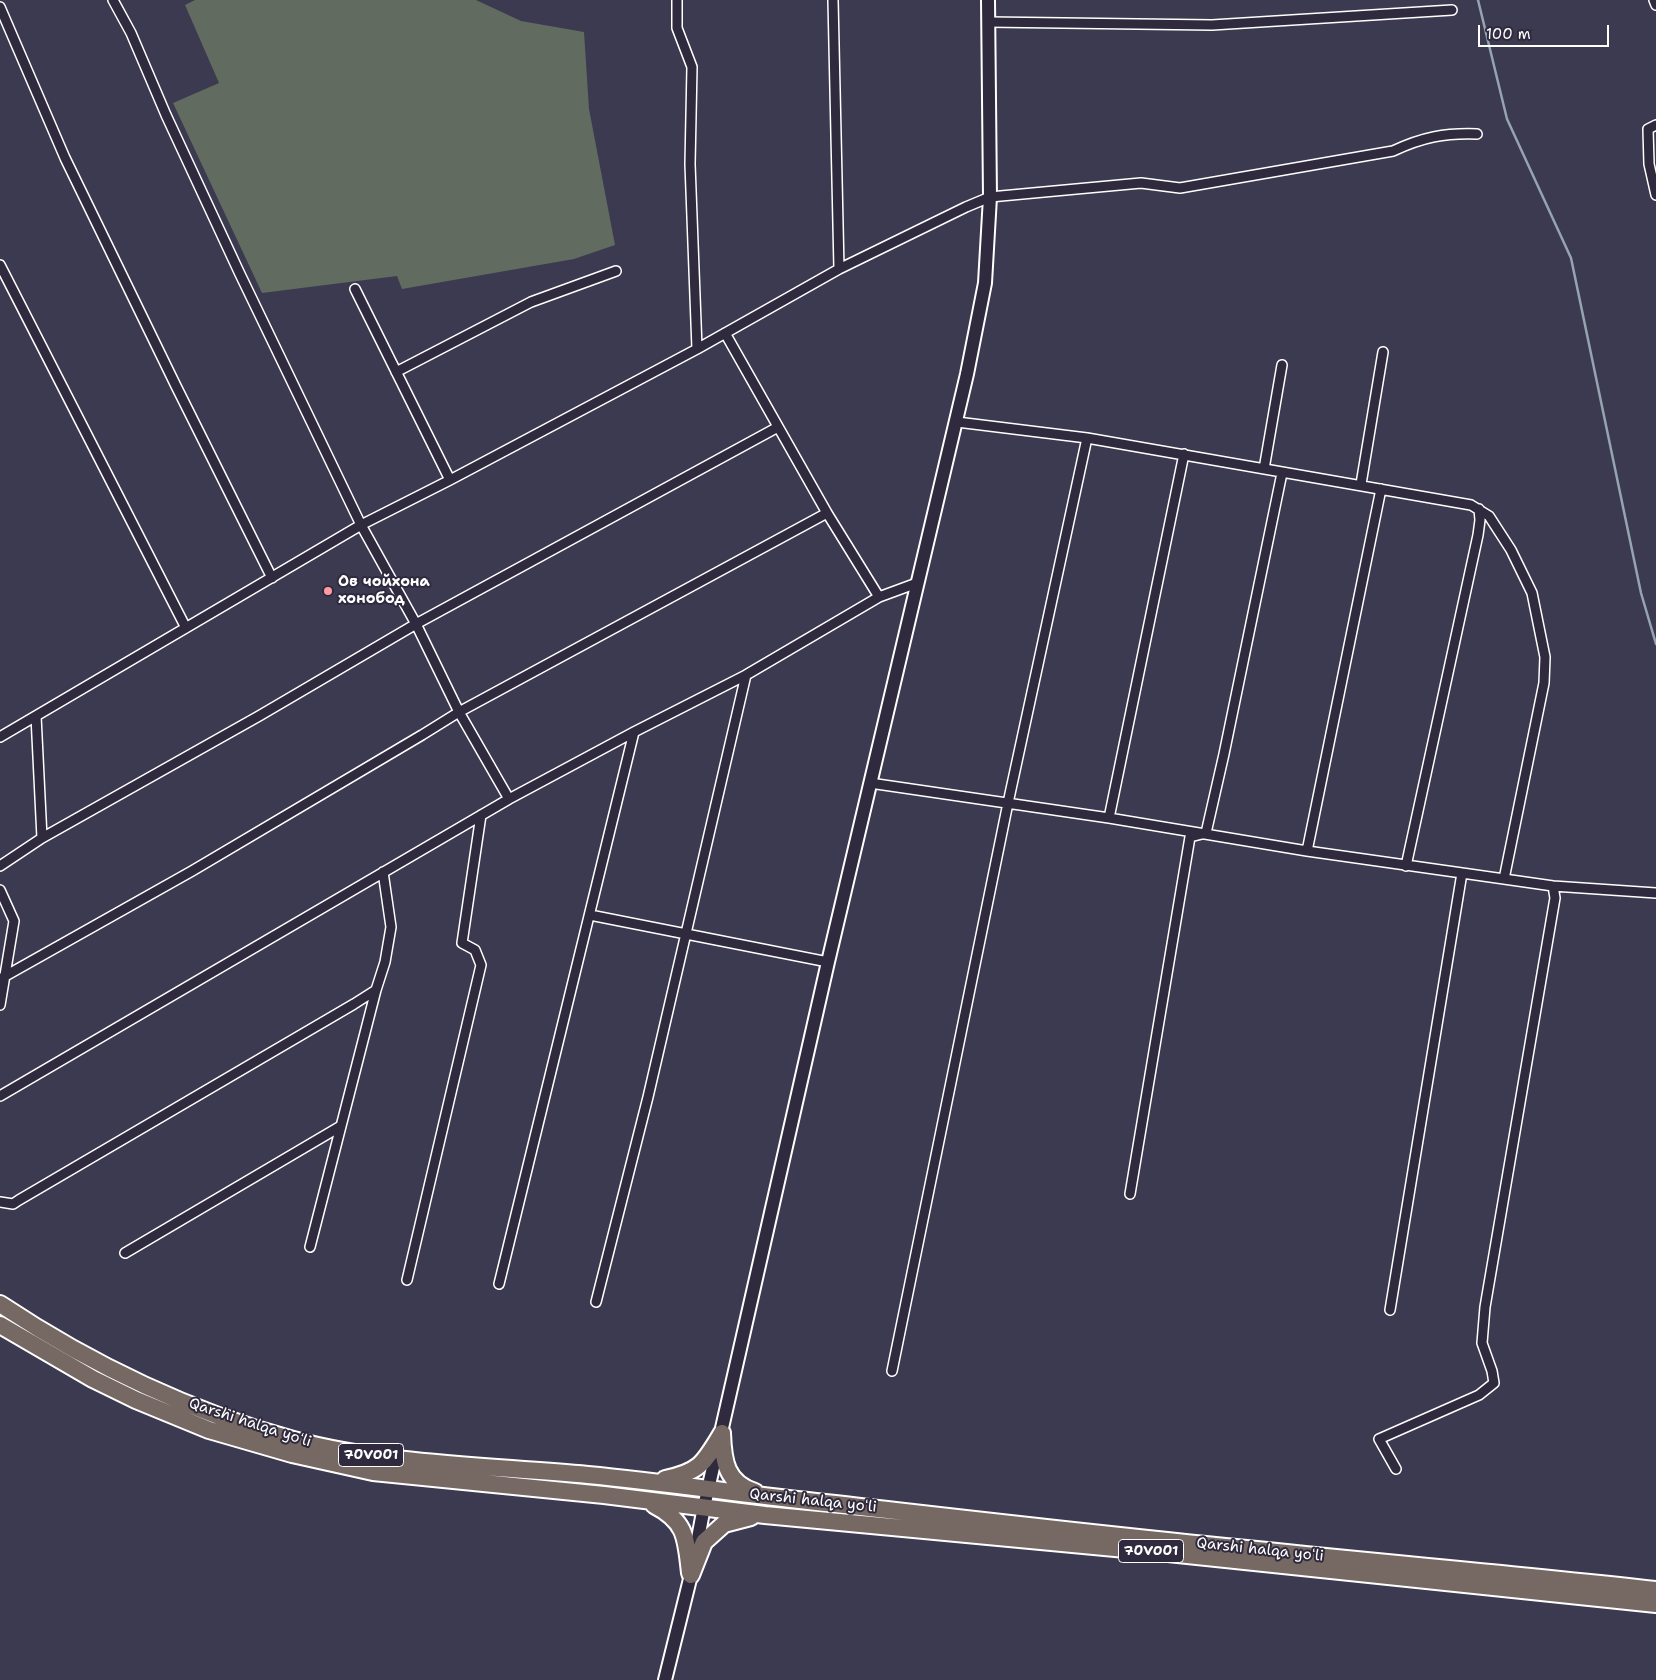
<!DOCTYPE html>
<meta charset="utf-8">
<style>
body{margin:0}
#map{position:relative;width:1656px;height:1680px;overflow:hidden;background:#3c3a50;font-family:"Shantell Sans",sans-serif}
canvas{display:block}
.scale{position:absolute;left:1478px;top:25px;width:131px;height:22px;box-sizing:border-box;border:2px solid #fff;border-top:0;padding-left:6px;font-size:15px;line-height:18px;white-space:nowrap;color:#fff;-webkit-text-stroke:4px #2f2a3d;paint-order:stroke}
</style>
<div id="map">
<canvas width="1656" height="1680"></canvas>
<div class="scale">100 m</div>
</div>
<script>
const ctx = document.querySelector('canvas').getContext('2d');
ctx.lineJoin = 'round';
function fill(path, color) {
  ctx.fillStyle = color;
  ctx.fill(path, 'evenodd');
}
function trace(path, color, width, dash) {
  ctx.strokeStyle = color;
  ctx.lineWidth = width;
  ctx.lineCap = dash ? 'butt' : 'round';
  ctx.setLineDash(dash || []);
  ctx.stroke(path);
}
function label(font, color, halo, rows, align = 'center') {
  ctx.font = font + ' "Shantell Sans",sans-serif';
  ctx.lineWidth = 4;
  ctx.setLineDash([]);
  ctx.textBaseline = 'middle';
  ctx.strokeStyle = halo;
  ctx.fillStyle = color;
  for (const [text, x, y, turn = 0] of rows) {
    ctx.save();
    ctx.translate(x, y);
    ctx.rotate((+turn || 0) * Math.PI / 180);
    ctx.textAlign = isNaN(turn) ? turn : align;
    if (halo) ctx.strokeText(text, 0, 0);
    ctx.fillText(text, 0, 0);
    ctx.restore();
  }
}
fill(new Path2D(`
 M 195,0 L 476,0 L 521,21 L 584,32 L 589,109 L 615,245 L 574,259 L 402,289 L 397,276 L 262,293 L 173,103 L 219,83 L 185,5 Z`), '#616b5f');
trace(new Path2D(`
 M 1478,0 L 1507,119 L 1571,258 L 1641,593 L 1656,644`), '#96a3b0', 2.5);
const street = new Path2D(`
 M 113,0 L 131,33 L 166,115 L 239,272 L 361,525 L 416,624 L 459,712 L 509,799
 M 677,0 L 677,28 L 692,67 L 690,164 L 697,349
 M 833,0 L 839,269
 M 1654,0 L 1656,5
 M 0,7 L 65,158 L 176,386 L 272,578
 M 988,22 L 1212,25 L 1452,10
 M 1656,125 L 1648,129 L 1649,164 L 1656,195
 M 0,265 L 186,628
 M 355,289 L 450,480
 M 725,333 L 827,513 L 879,597 L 917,583
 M 396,372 L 531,302 L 616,271
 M 957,422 L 1087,438 L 1471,505 L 1489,516 L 1511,550 L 1532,593 L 1545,657 L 1544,683 L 1504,879
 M 1264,469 L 1282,365
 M 1361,484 L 1383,352
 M 36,716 L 42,838
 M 0,737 L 361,525 L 450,480 L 697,349 L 839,269 L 966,207 L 990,197 L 1141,183 L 1180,188 L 1393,151 C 1423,137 1444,133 1477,134
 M 870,783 L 1109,818 L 1307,851 L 1462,873 L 1553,886 L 1656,893
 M 1109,818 L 1184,454
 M 1307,851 L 1381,489
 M 0,866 L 42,838 L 259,716 L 416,624 L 778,427
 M 1406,866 L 1478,535 L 1480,520 L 1479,509
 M 0,890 L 14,921 L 0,1005
 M 590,915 L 828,962
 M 0,979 L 192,871 L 422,735 L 459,712 L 827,513
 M 0,1096 L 509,799 L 634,732 L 746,675 L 879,597
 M 1130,1194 L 1190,837 L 1206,833 L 1224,754 L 1282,473
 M 0,1202 L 13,1204 L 19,1200 L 354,1004 L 376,990 L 385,962 L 391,927 L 383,872
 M 310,1247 L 376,990
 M 125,1253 L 341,1126
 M 407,1280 L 481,965 L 475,950 L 462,943 L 481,815
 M 499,1284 L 634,732
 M 596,1302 L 648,1097 L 746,675
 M 1390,1310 L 1462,873
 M 892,1371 L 1008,803 L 1087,438
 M 1396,1469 L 1379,1439 L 1479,1395 L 1494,1383 L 1492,1371 L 1482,1343 L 1485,1307 L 1555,898 L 1553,886`);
const secondary = new Path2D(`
 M 665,1680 L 691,1575 L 704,1507 L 828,962 L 967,374 L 985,283 L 990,197 L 988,0`);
const highway = new Path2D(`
 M 0,1304 C 90,1364 188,1411 293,1440 C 386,1465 492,1466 588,1475 C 662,1482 735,1493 808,1501 C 958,1518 1108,1536 1257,1550 C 1390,1564 1523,1575 1656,1590
 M 0,1325 L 93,1379 L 136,1400 L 209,1430 L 292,1454 L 373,1472 L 604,1495 L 765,1515 L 1168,1553 L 1656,1604
 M 722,1433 C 723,1461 726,1483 755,1492
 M 665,1479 C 700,1472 704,1463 722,1433
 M 654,1505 C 687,1522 686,1539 690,1573
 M 691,1575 L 704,1542 L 724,1524 L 751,1517`);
trace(street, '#fff', 12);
trace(secondary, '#fff', 16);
trace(highway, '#fff', 20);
trace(street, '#2f2a3d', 9);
trace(secondary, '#2f2a3d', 12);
trace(highway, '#766964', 16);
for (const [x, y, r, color] of [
 [328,591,5,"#ff9aa2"]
]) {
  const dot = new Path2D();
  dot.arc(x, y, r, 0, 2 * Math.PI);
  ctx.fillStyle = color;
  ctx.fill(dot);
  trace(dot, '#2f2a3d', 2);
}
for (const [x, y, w] of [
 [371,1455,65],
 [1151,1551,65]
]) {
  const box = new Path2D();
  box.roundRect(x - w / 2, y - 11.5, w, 23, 4);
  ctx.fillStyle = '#2f2a3d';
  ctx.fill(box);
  trace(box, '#fff', 1);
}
label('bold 14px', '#fff', null, [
 ["70V001",371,1455],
 ["70V001",1151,1551]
]);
label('bold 15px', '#fff', '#2f2a3d', [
 ["Ов чойхона",338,582],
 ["хонобод",338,599]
], 'left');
label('15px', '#fff', '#2f2a3d', [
 ["Qarshi halqa yoʻli",250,1423,18],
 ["Qarshi halqa yoʻli",813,1501,6],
 ["Qarshi halqa yoʻli",1260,1550,6]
]);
</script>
